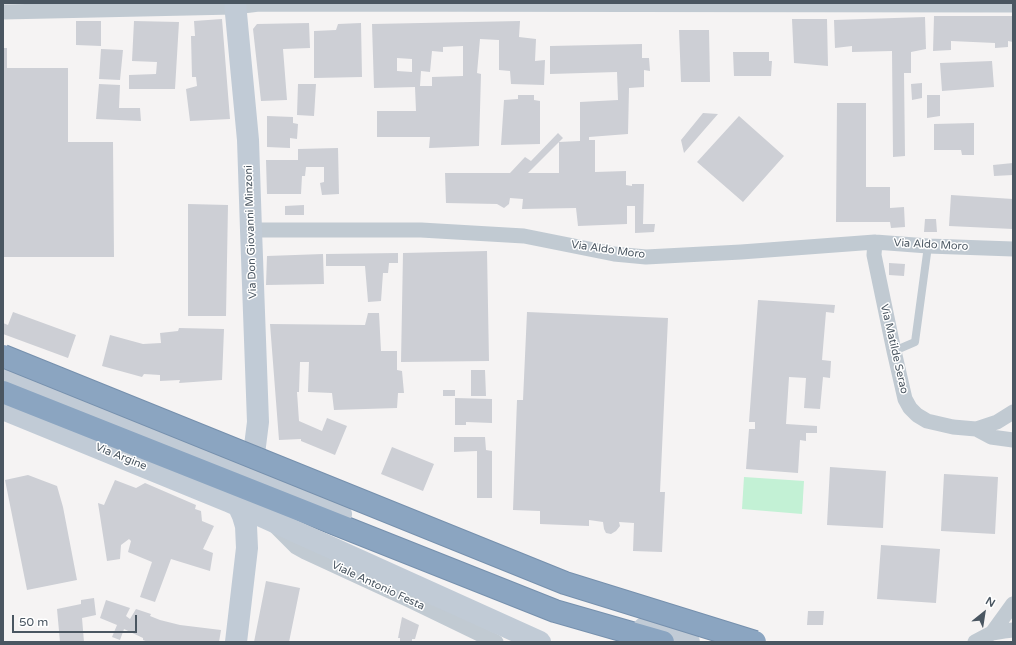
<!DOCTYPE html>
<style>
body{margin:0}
#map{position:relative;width:1016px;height:645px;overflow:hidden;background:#f5f3f3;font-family:"Varela Round",sans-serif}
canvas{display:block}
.frame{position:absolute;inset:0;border:4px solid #4a5661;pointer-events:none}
.north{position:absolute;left:964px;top:593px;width:40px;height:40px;-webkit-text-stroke:3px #fff;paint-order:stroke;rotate:30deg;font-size:11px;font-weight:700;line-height:16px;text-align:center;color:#4a5661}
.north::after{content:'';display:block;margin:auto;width:14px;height:18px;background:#4a5661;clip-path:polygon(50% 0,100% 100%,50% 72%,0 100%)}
.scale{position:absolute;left:12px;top:615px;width:125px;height:18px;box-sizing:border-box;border:2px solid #4a5661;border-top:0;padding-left:5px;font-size:12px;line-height:14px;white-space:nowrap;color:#4a5661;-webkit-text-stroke:3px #fff;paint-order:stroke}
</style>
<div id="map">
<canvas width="1016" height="645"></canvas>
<div class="frame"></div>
<div class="north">N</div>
<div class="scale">50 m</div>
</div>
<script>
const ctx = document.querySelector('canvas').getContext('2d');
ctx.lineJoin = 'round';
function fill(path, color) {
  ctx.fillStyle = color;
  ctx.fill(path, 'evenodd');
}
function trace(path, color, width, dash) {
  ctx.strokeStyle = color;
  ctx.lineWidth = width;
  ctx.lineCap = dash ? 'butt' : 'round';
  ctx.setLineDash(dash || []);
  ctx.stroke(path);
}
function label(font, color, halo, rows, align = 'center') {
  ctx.font = font + ' "Varela Round",sans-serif';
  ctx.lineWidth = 3;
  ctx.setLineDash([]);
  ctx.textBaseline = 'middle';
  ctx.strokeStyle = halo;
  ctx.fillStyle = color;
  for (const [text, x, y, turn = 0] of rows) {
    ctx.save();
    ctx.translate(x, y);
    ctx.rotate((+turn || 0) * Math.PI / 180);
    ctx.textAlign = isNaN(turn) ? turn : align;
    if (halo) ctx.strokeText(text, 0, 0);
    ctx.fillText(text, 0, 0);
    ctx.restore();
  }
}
fill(new Path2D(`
 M 744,477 L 804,481 L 802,514 L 742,509 Z`), '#c3f1d5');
fill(new Path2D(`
 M 934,16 L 1013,16 L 1013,42 L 1008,41 L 1008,47 L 995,48 L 995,43 L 951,41 L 951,50 L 933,51 Z
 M 925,17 L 926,49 L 911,52 L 911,73 L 904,73 L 905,156 L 893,157 L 892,51 L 852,52 L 852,46 L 835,48 L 834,20 Z
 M 222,19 L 230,119 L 190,121 L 186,89 L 197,86 L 196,77 L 192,77 L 191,36 L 195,36 L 194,21 Z
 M 792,19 L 827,19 L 828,66 L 794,63 Z
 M 76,21 L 101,21 L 101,46 L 76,45 Z
 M 134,21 L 179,22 L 175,89 L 129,89 L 129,75 L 156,74 L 157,62 L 132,61 Z
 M 520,21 L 519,37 L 536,39 L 535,61 L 545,60 L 544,85 L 511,84 L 510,71 L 499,70 L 499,40 L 480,39 L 477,73 L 481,74 L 479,146 L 429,148 L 430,137 L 377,137 L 377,111 L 416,111 L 415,87 L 374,88 L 372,24 ZM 463,46 L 463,76 L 432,77 L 432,86 L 420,86 L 421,71 L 430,72 L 432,51 L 443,52 L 443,47 ZM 397,58 L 412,59 L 412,72 L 397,71 Z
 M 309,23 L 310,48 L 283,49 L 287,100 L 261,101 L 253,29 L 257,24 Z
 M 361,23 L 362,77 L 314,78 L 314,31 L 336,30 L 338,24 Z
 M 679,30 L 709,30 L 710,82 L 681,82 Z
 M 642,44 L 642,58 L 649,58 L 650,71 L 644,70 L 644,87 L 629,88 L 628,134 L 589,137 L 589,140 L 595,140 L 595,172 L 626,171 L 626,185 L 632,186 L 632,184 L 644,184 L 643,224 L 655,224 L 654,232 L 635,233 L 635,206 L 627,206 L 627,224 L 578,226 L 576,208 L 522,209 L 523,199 L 510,198 L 509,204 L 504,208 L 497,204 L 446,203 L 445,173 L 510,173 L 525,157 L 531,161 L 558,133 L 563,138 L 528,173 L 559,173 L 559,142 L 580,141 L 580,102 L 618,100 L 617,72 L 550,74 L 550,46 Z
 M 3,48 L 7,48 L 7,68 L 68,68 L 68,142 L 113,142 L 114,257 L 3,257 Z
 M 101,49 L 123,50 L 120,80 L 99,79 Z
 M 733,52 L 769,52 L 769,61 L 772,61 L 771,76 L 734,76 Z
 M 992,61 L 994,87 L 942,91 L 940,63 Z
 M 922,83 L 922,98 L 912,100 L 911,84 Z
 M 99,84 L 120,85 L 119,108 L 140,108 L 141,121 L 96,119 Z
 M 298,84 L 316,84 L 314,116 L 297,115 Z
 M 518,95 L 534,95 L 534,100 L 540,101 L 540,144 L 501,145 L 504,100 L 518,99 Z
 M 927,95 L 940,95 L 940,116 L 927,118 Z
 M 837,103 L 866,103 L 866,187 L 890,187 L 890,208 L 904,207 L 905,227 L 891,228 L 890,222 L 836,222 Z
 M 703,113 L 718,114 L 684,153 L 681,140 Z
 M 267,116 L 293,117 L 293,123 L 298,124 L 297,139 L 290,138 L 290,148 L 267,147 Z
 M 739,116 L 784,156 L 743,202 L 697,162 Z
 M 974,123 L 974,155 L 962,155 L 961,150 L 934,150 L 934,124 Z
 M 338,148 L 339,194 L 322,195 L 320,183 L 324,182 L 324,167 L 306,167 L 305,176 L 302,176 L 301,194 L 267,194 L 266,160 L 298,160 L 298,149 Z
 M 1013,163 L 1013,175 L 994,176 L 993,165 Z
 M 951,195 L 1013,199 L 1013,229 L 949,226 Z
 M 188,204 L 228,205 L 226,316 L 188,316 Z
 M 304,205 L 304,215 L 285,215 L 285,206 Z
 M 925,219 L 936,219 L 937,232 L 924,232 Z
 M 487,251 L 489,361 L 401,362 L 403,253 Z
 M 398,253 L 398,263 L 389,263 L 388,273 L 383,273 L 381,301 L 368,302 L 365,266 L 326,266 L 326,254 Z
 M 323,254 L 324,284 L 266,285 L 267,256 Z
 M 889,263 L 905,264 L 904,276 L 889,275 Z
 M 758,300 L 835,305 L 834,313 L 826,312 L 822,360 L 831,361 L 830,378 L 823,377 L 820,409 L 804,408 L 806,378 L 789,377 L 786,424 L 817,426 L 817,433 L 806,433 L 806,441 L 800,440 L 798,473 L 746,469 L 749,429 L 755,429 L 755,422 L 749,422 Z
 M 13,312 L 76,335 L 68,358 L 3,334 L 3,323 L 8,325 Z
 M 527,312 L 668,318 L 660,492 L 665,492 L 662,552 L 633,551 L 634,523 L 619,522 L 620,526 L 616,531 L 611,534 L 606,533 L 604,529 L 603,522 L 589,520 L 589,526 L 540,524 L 540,511 L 513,510 L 517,400 L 523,400 Z
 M 368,313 L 379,313 L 381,351 L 397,351 L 397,370 L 402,371 L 404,393 L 398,393 L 397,408 L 334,410 L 332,393 L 308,392 L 309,362 L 300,362 L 299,392 L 297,392 L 299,421 L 322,431 L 327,418 L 347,426 L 335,455 L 301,441 L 301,439 L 279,440 L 270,324 L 365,325 Z
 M 179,328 L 224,329 L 222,380 L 179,383 L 180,380 L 160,381 L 160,375 L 144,374 L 142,377 L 102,366 L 110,335 L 143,344 L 161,343 L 160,333 L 178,331 Z
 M 471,370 L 485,370 L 486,396 L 471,396 Z
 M 443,390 L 455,390 L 455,396 L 443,396 Z
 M 455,398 L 492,399 L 492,423 L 466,422 L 466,425 L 455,425 Z
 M 454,437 L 485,437 L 486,450 L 492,451 L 492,498 L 477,498 L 477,451 L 454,452 Z
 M 392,447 L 434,464 L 423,491 L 381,474 Z
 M 830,467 L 886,471 L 883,528 L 827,525 Z
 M 944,474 L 998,477 L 995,534 L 941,531 Z
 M 28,475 L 57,486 L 63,507 L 77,580 L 27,590 L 5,480 Z
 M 115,480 L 136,488 L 145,483 L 196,505 L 195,509 L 201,511 L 202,521 L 214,526 L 203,549 L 213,553 L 210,571 L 171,559 L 155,602 L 140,597 L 152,562 L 128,552 L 131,541 L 129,539 L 121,545 L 120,559 L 107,561 L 98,503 L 104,505 Z
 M 881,545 L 940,549 L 936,603 L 877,599 Z
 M 266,581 L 300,588 L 289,642 L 254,642 Z
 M 94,598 L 96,615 L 82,618 L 84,642 L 60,642 L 57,609 L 81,604 L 81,600 Z
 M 106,600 L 130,608 L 126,616 L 130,619 L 136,609 L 151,614 L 150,616 L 160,620 L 180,625 L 221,630 L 219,642 L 148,642 L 143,640 L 143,638 L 124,629 L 120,640 L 112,637 L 117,625 L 100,618 Z
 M 808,611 L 824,611 L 823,625 L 807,625 Z
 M 402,617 L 419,625 L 415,639 L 412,639 L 412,642 L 400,642 L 400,638 L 398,638 Z`), '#cdcfd5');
const highway = new Path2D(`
 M 3,392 L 555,611 L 663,642`);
trace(highway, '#7690ad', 24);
trace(new Path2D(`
 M 894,351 L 915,342 L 928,246`), '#c1cad2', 8);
trace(new Path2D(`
 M 3,12 L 235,7 L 259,4 L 1013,5
 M 251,230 L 421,230 L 524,236 L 614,254 L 646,257 L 741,252 L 875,242 L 928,246 L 1013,249
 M 875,242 L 874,255 L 894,351 L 905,399 L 910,408 L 917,415 L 927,421 L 953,427 L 976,429 L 997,422 L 1013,412
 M 976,429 L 991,437 L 1013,440
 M 275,526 L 296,547 L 305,552 L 409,600 L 496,642
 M 992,633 L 1004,631 L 1013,630
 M 975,642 L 992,633 L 1013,604`), '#c1cad2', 15);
trace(new Path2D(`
 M 235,3 L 248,140 L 251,230 L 258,422 L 253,462 L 256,476
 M 3,379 L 341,514
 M 3,409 L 228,501 L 540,642
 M 644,628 L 689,642
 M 236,642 L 247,548 L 246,526 L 243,516 L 238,505`), '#c1cbd6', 22);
trace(highway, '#8ba5c1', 22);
const highwayBridge = new Path2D(`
 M 3,356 L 565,583 L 755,642`);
trace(highwayBridge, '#7690ad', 24, []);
trace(highwayBridge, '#8ba5c1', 22);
label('11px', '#4a5661', '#fff', [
 ["Via Don Giovanni Minzoni",251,232,-92],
 ["Via Aldo Moro",931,245,3],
 ["Via Aldo Moro",608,250,8],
 ["Via Matilde Serao",894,349,77],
 ["Via Argine",121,457,22],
 ["Viale Antonio Festa",378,586,25]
]);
</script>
